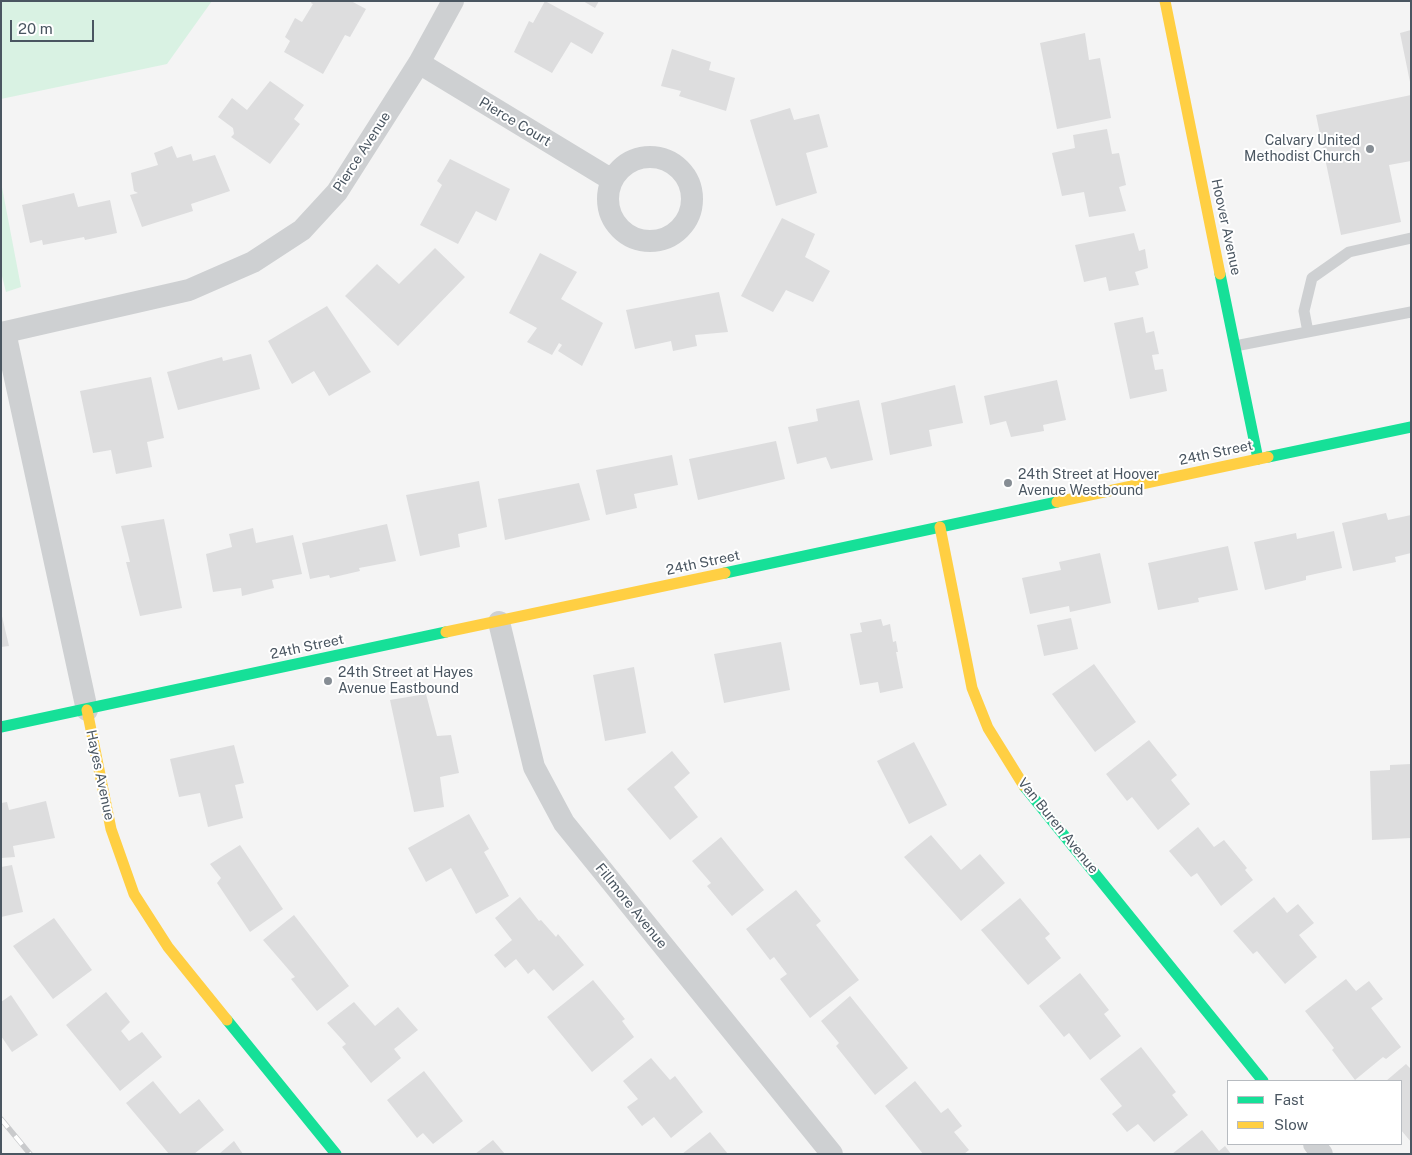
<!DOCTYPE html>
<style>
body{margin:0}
#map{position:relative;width:1412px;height:1155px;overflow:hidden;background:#f4f4f4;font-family:"Public Sans",sans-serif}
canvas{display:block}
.frame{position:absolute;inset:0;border:2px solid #4a5661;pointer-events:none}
.legend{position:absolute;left:1227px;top:1080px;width:175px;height:65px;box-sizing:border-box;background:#fff;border:1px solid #b7bbc0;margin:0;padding:6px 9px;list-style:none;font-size:15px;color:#4a5661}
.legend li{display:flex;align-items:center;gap:10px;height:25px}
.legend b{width:25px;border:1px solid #b7bbc0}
.scale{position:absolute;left:10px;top:20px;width:84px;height:22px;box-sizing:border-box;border:2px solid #4a5661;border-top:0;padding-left:6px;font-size:15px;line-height:18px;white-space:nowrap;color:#4a5661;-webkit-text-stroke:4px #fff;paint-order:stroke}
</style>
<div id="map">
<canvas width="1412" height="1155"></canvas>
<div class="frame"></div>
<ul class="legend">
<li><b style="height:6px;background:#16e098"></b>Fast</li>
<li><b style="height:6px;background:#ffcf43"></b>Slow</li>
</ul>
<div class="scale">20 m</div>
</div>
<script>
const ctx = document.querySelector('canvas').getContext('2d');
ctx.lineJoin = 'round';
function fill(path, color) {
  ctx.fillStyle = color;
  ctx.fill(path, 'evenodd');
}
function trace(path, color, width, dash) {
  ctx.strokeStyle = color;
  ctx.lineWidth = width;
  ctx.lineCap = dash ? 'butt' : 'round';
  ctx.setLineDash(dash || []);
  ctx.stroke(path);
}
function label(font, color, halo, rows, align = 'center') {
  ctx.font = font + ' "Public Sans",sans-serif';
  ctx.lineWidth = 4;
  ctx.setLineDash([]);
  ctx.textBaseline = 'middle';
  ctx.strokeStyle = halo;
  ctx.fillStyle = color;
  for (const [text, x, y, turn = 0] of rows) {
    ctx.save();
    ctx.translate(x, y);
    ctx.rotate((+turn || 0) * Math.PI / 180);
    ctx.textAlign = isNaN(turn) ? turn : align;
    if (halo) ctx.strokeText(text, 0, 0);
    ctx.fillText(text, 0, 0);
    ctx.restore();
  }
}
fill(new Path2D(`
 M 1,1 L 212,1 L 167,64 L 1,99 Z
 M 1,182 L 21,287 L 6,292 L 1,272 Z`), '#d9f2e3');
fill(new Path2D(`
 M 312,1 L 351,1 L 366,9 L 350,37 L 345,35 L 323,74 L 284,52 L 290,41 L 285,37 L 295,18 L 302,22 L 313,4 L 311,3 Z
 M 545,1 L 604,33 L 592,54 L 571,42 L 552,73 L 514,52 L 529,21 L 533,23 Z
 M 583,1 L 599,1 L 595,8 Z
 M 1411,30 L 1411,82 L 1410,82 L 1400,33 Z
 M 1085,33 L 1089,60 L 1100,58 L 1111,118 L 1057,129 L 1040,43 Z
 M 672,49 L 711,62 L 709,70 L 735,78 L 726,111 L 679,96 L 681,91 L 661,86 Z
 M 270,81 L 304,105 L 294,119 L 300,124 L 270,164 L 231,137 L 234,134 L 233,128 L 218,117 L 232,98 L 247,110 Z
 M 1411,95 L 1411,161 L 1389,165 L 1401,222 L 1341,235 L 1316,115 Z
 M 790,108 L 794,120 L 819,114 L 828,147 L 806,153 L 817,193 L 776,206 L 750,120 Z
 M 1107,129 L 1112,154 L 1119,153 L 1126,185 L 1119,187 L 1126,211 L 1089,217 L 1084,192 L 1062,196 L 1052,153 L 1075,148 L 1073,135 Z
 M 172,146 L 177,158 L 191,154 L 193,161 L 215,155 L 230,191 L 191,204 L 193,211 L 142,227 L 130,195 L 138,193 L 134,191 L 131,173 L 158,165 L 154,153 Z
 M 450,159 L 510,189 L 496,221 L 476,211 L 458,244 L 420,225 L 442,185 L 437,181 Z
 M 74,193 L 78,207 L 110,200 L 117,233 L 85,240 L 84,237 L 43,245 L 42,240 L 30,243 L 22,205 Z
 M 782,218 L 815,234 L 805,257 L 830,271 L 813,302 L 786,290 L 773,312 L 741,296 Z
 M 1134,233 L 1139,251 L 1145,249 L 1148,268 L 1135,272 L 1139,285 L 1109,291 L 1106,277 L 1084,282 L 1075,245 Z
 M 435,248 L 465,277 L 398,346 L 345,296 L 377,264 L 399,284 Z
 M 540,253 L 577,272 L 561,299 L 603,323 L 582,366 L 558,351 L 562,345 L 559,343 L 552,355 L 527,342 L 537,328 L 509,313 Z
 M 719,292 L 728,332 L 695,335 L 697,346 L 673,351 L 671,341 L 635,349 L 626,310 Z
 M 327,306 L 371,372 L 329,396 L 314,371 L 292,384 L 268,341 Z
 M 1143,317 L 1146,333 L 1154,331 L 1159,354 L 1152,355 L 1155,370 L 1163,369 L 1167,391 L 1130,399 L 1114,323 Z
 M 251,354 L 260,389 L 178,410 L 167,372 L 222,357 L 223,361 Z
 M 151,377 L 164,438 L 147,442 L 152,467 L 116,474 L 111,450 L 93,453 L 80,391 Z
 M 1057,380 L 1066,420 L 1043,425 L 1044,431 L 1011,437 L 1006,421 L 990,425 L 984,396 Z
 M 955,385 L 963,423 L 929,430 L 932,446 L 890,455 L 881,403 Z
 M 859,400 L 873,460 L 831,469 L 826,457 L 797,464 L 788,427 L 818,421 L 816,409 Z
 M 776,441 L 785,479 L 698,500 L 689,459 Z
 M 672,455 L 678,485 L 634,494 L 637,508 L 606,515 L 596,470 Z
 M 479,481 L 487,527 L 458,534 L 460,547 L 420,556 L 406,495 Z
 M 579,483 L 590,520 L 505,540 L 498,499 Z
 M 1386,513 L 1388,520 L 1411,515 L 1411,553 L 1395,557 L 1396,562 L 1353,571 L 1342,523 Z
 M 164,519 L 182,608 L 140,616 L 126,562 L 130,562 L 121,526 Z
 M 387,524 L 396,561 L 359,568 L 360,571 L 330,578 L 329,575 L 310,579 L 302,543 Z
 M 253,528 L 256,543 L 293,535 L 302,574 L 272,580 L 274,588 L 242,596 L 241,588 L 213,592 L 206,554 L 232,547 L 229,534 Z
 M 1334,531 L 1342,568 L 1306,576 L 1306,580 L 1265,590 L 1254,542 L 1296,533 L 1297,539 Z
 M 1228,546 L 1238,590 L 1198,598 L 1199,602 L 1158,610 L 1148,563 Z
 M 1100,553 L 1111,603 L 1070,612 L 1069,606 L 1030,614 L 1022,578 L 1061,570 L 1059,562 Z
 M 1,612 L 9,646 L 1,647 Z
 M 1071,618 L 1078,649 L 1044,656 L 1037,625 Z
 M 881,619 L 883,626 L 890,624 L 893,642 L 896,641 L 898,652 L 896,652 L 903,688 L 880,693 L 878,682 L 860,685 L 850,634 L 862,632 L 860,623 Z
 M 781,642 L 790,690 L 724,703 L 714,654 Z
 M 1094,664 L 1136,722 L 1095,752 L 1052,694 Z
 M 634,667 L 646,733 L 605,741 L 593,675 Z
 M 426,694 L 437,736 L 451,735 L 459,773 L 440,777 L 444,807 L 414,812 L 390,700 Z
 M 1149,740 L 1177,775 L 1171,780 L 1190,804 L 1158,830 L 1132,797 L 1127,801 L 1106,774 Z
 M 914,742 L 947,805 L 909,824 L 877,761 Z
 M 234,745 L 244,783 L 235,785 L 243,818 L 208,827 L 200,793 L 179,797 L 170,759 Z
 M 672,751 L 690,773 L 674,787 L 698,817 L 670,840 L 627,789 Z
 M 1411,764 L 1411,838 L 1372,840 L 1370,771 L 1390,770 L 1390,765 Z
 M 46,801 L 55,838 L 13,846 L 15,857 L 1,858 L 1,803 L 7,802 L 9,810 Z
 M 469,814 L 489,849 L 484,852 L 509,896 L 476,914 L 451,868 L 426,882 L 408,848 Z
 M 1198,827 L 1214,847 L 1224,840 L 1247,868 L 1245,870 L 1253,880 L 1221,906 L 1197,873 L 1191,877 L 1169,851 Z
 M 931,835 L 961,870 L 980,854 L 1005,883 L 961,921 L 904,857 Z
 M 721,837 L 764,890 L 732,916 L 707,886 L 711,883 L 692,861 Z
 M 240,845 L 283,909 L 250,932 L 217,883 L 221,878 L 210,864 Z
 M 12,865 L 23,912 L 1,917 L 1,867 Z
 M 796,890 L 821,921 L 816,925 L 859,980 L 810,1018 L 780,979 L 787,974 L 774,957 L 770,960 L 746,929 Z
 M 520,897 L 539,921 L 541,920 L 556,937 L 558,934 L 584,965 L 553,991 L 534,969 L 528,974 L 516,959 L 505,968 L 494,955 L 512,940 L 495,918 Z
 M 1274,897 L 1287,913 L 1298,904 L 1314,923 L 1299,935 L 1317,957 L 1285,984 L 1257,951 L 1253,954 L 1233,931 Z
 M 1020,898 L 1050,934 L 1045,938 L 1061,958 L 1028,985 L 981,930 Z
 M 294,915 L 349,986 L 317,1011 L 291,979 L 295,977 L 263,940 Z
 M 54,918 L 92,970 L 53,999 L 13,946 Z
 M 1080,973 L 1109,1010 L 1104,1014 L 1121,1036 L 1090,1060 L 1069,1033 L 1064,1037 L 1039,1006 Z
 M 1346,979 L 1356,991 L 1369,981 L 1383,999 L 1371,1008 L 1401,1047 L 1386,1059 L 1383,1057 L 1355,1080 L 1332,1050 L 1334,1048 L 1305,1011 Z
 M 593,980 L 625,1019 L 622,1021 L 634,1037 L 592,1072 L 547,1017 Z
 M 106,992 L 130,1022 L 121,1031 L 129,1041 L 142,1032 L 162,1057 L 120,1091 L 66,1025 Z
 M 11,995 L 38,1035 L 12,1052 L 1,1036 L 1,1002 Z
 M 850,996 L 908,1068 L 875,1095 L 836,1046 L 839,1043 L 821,1021 Z
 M 354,1002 L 375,1026 L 398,1007 L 418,1030 L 394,1049 L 401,1058 L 371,1083 L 342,1047 L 346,1044 L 327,1023 Z
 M 1141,1047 L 1176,1092 L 1172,1095 L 1188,1115 L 1154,1142 L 1138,1124 L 1127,1132 L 1112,1114 L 1122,1106 L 1100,1079 Z
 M 651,1058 L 670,1080 L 675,1076 L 703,1112 L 671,1138 L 654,1117 L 642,1126 L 627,1107 L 638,1099 L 623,1081 Z
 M 1406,1064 L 1411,1069 L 1411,1142 L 1401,1130 L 1401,1081 L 1386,1081 Z
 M 424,1071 L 463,1121 L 433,1144 L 423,1133 L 417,1138 L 387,1100 Z
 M 153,1081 L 180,1114 L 199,1099 L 224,1130 L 194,1154 L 169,1154 L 126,1103 Z
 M 915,1081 L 941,1113 L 948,1108 L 962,1126 L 954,1132 L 969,1150 L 964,1154 L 923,1154 L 885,1106 Z
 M 1202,1130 L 1219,1151 L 1225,1146 L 1231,1154 L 1172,1154 Z
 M 710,1132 L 728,1154 L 682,1154 Z
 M 493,1140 L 505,1154 L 475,1154 Z
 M 234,1141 L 243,1154 L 219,1154 Z`), '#ddddde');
trace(new Path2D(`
 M 1308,332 L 1304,311 L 1312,278 L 1349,252 L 1411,238
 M 1235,346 L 1411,312`), '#ced0d2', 11);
trace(new Path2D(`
 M 419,63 L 612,180
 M608 199a42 42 0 1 1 84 0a42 42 0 1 1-84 0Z
 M 5,332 L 87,710
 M 1,333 L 189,290 L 253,262 L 302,230 L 337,192 L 419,63 L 453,1
 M 499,622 L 534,767 L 564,823 L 832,1154
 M 1314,1144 L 1322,1154`), '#ced0d2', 22);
trace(new Path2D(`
 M 1220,274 L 1258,459
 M 1268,457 L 1411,427
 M 725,573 L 1057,502
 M 1,727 L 446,632
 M 1024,786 L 1263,1081
 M 227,1020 L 336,1154`), '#16e098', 11);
trace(new Path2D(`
 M 1165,1 L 1220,274
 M 1057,502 L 1268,457
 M 940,527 L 972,688 L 988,728 L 1024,786
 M 446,632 L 725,573
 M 87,710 L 111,829 L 134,894 L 168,947 L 227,1020`), '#ffcf43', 11);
const rail = new Path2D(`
 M 1,1119 L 30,1154`);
trace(rail, '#c9cacc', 5.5);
trace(rail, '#fff', 4, [11]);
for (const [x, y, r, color] of [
 [1370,149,5,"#868d94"],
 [1008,483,5,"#868d94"],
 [328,681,5,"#868d94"]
]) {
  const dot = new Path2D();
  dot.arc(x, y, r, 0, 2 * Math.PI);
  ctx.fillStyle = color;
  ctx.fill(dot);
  trace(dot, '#fff', 2);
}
label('14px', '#4a5661', '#fff', [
 ["Pierce Court",515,122,31],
 ["Pierce Avenue",362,152,-57],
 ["Hoover Avenue",1226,227,78],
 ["24th Street",1216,453,-12],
 ["24th Street",703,563,-12],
 ["24th Street",307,647,-12],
 ["Hayes Avenue",100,775,78],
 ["Van Buren Avenue",1058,826,51],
 ["Fillmore Avenue",631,906,51]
]);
label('14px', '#4a5661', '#fff', [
 ["Calvary United",1360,141,"right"],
 ["Methodist Church",1360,157,"right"],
 ["24th Street at Hoover",1018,475],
 ["Avenue Westbound",1018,491],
 ["24th Street at Hayes",338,673],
 ["Avenue Eastbound",338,689]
], 'left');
</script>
